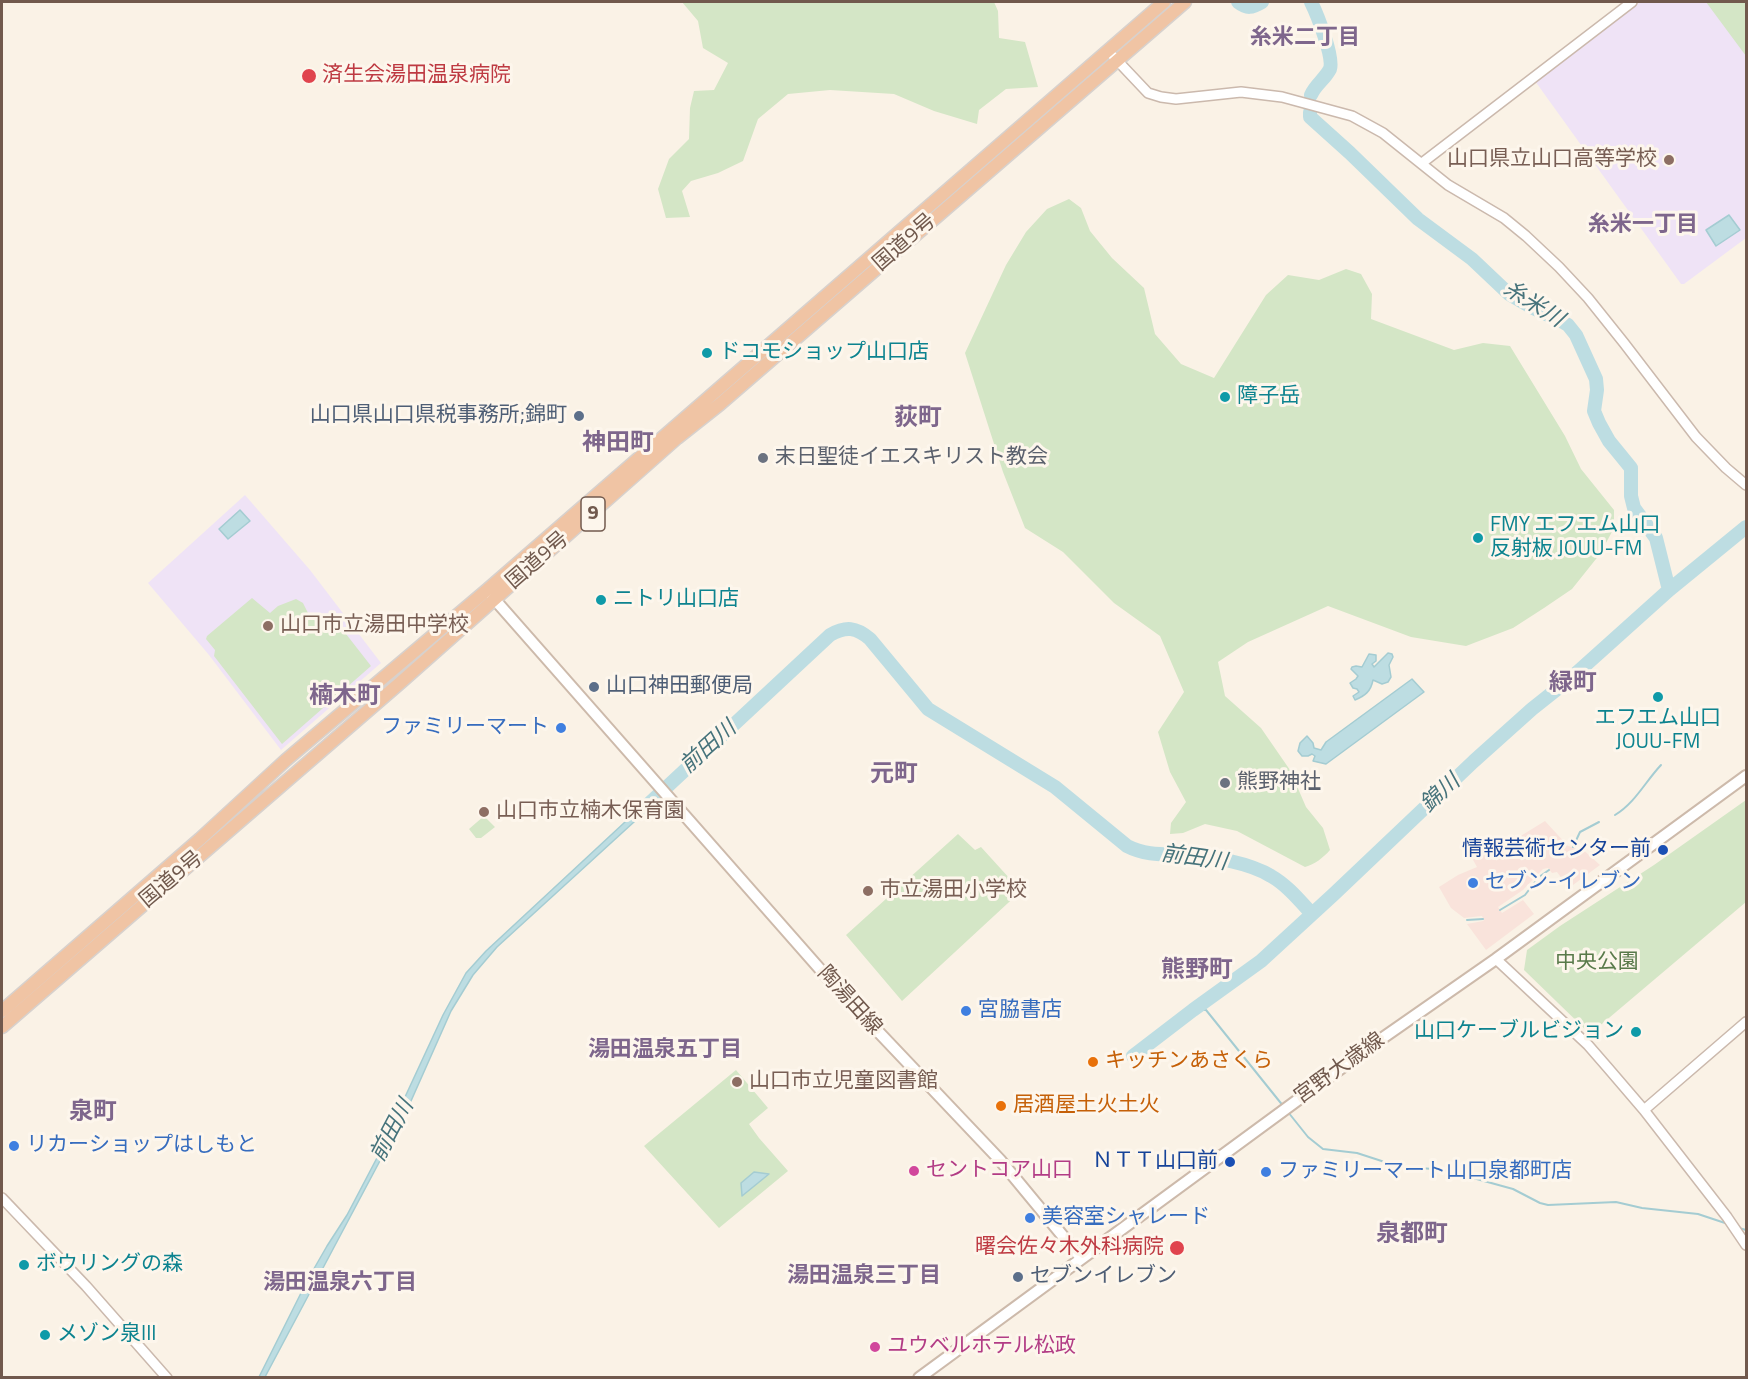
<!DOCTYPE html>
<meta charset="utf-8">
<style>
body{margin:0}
#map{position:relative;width:1748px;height:1379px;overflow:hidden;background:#faf2e6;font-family:"Titillium Web",sans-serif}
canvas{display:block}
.frame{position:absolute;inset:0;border:3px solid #71594d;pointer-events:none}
</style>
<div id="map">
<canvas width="1748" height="1379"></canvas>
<div class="frame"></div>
</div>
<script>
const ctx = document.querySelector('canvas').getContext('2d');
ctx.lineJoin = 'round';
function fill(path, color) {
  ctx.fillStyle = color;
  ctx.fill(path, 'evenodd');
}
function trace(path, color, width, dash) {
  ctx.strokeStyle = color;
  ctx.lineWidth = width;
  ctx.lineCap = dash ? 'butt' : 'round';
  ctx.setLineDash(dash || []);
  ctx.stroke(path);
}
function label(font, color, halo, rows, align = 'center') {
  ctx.font = font + ' "Titillium Web","Noto Sans JP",sans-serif';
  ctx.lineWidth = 6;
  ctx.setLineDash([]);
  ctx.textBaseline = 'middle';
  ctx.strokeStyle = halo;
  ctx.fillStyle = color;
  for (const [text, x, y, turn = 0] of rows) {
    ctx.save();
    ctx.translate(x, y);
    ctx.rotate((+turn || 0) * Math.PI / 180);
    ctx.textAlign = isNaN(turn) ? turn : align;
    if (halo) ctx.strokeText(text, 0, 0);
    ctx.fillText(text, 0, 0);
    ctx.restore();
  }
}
fill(new Path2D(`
 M 1545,821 L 1568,846 L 1576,848 L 1578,845 L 1600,865 L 1569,888 L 1557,872 L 1552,873 L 1548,868 L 1543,869 L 1523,890 L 1498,907 L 1502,913 L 1523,900 L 1534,914 L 1486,950 L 1467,924 L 1483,921 L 1484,920 L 1482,916 L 1464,918 L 1451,908 L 1439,887 L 1458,875 L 1477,867 L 1468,851 L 1519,837 Z`), '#f9e3db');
fill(new Path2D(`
 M 1640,2 L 1746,2 L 1746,238 L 1684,284 L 1681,284 L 1535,81 Z
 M 245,495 L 310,570 L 381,663 L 281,750 L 209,655 L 148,583 Z`), '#efe3f6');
fill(new Path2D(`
 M 682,2 L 994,2 L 998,11 L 999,38 L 1025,42 L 1038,87 L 1006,89 L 979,110 L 977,124 L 934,111 L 894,94 L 830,90 L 788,94 L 758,119 L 743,161 L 718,173 L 691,181 L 682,191 L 690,217 L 666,218 L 658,189 L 669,159 L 689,139 L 690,108 L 694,91 L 714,90 L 728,63 L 703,48 L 698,21 Z
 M 1706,2 L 1746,2 L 1746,56 Z
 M 1069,199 L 1081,208 L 1090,231 L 1112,258 L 1144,288 L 1155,334 L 1181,364 L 1214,378 L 1266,295 L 1288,275 L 1319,280 L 1346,269 L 1361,274 L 1372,294 L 1371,319 L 1454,350 L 1483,343 L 1510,346 L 1565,436 L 1581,469 L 1614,510 L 1614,528 L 1600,554 L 1572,589 L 1544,608 L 1513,628 L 1466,646 L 1411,637 L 1328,606 L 1248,642 L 1218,662 L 1225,696 L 1261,728 L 1290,770 L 1306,807 L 1323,828 L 1330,850 C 1323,858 1315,864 1305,867 L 1237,831 L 1205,824 L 1183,833 L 1170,834 L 1171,823 L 1186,802 L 1170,772 L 1158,732 L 1184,692 L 1160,636 L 1114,603 L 1063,552 L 1025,528 L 1003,472 L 965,353 L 1006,265 L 1026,232 L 1047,209 Z
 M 252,598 L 270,613 L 278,606 L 296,599 L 303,603 L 310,617 L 327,629 L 339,625 L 371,666 L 282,744 L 214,656 L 215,650 L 206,639 L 207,636 Z
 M 1746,800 L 1746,902 L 1590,1034 L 1524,970 L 1527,950 L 1560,926 L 1654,865 Z
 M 484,816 L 495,827 L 481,838 L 476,838 L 469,829 Z
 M 958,834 L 975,850 L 981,847 L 1021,891 L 902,1001 L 846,935 Z
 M 736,1070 L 768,1108 L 749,1124 L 759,1138 L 788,1171 L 719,1228 L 644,1146 Z`), '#d4e6c6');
const water = new Path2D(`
 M 1729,215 L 1740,230 L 1716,246 L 1706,230 Z
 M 240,510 L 250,521 L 228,539 L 219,529 Z
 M 1388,653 L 1392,654 L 1393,657 L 1389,665 L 1391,677 L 1388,682 L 1382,684 L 1373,680 C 1371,691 1365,696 1355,700 L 1353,696 L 1359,692 L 1357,689 L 1353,688 L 1350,683 L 1356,679 L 1358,676 L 1351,669 L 1352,667 L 1356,666 L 1362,667 L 1369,654 L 1376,655 L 1376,661 L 1372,664 L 1374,667 Z
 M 1412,679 L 1424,692 L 1326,764 L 1313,761 L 1315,756 L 1312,754 L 1308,756 L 1302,756 L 1298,751 L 1300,743 L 1307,736 L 1313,743 L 1314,748 L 1321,750 L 1326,742 Z
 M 653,796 L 657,801 L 497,947 L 473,975 L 451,1011 L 407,1110 L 265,1377 L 259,1377 L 308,1279 L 327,1246 L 347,1215 L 390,1133 L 392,1125 L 443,1015 L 466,973 L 486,951 Z
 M 754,1172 L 769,1174 L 742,1196 L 741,1183 Z`);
fill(water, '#bddde2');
trace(water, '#a4ccd2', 1.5);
trace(new Path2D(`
 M 1615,815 C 1635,803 1645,782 1661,765
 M 1573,847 L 1580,832 L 1599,822
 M 1500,910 L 1525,895 L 1539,877 L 1549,870
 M 1467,920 L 1483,919
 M 1193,1010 L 1206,1010 L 1284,1107
 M 1288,1112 L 1308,1137 L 1323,1149 L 1357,1153 L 1397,1166 L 1444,1170 L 1513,1189 L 1540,1203 L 1548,1205 L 1616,1202 L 1642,1208 L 1698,1214 L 1728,1224
 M 1739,1228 L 1746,1230`), '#a4ccd2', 2);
trace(new Path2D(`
 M 1238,2 C 1247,9 1252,8 1262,2
 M 1311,95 C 1315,85 1325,79 1330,69 C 1334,57 1317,14 1311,2
 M 1310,112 L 1310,117 L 1350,153 L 1418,219 L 1472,259 L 1509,294 L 1533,308 L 1563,322 L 1568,325 L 1576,335 L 1596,379 L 1597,390 L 1594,411 L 1599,423 L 1609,441 L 1631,468 L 1631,496 L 1634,508 L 1656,538 L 1669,590
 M 641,811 L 830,635 C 846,626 856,627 870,639 L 928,709 L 1055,787 L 1127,846 C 1146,856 1166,854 1186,855 C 1211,856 1250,863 1271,876 C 1287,885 1300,901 1312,914
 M 1133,1056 L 1193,1010 L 1261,961 L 1334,894 L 1474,761 L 1532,709 L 1571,678 L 1669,590 L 1746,527`), '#bddde2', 14);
const tertiary = new Path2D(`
 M 1113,56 L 1148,93 L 1161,97 L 1176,99 L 1241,92 L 1282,97 L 1352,116 L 1383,133 L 1448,185 L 1504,218 L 1526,236 L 1559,267 L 1588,298 L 1624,343 L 1696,437 L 1726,468 L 1746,485
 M 1422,163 L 1632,2
 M 1496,959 L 1588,1045 L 1608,1068 L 1644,1110 L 1727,1217 L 1746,1245
 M 1644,1110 L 1746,1022
 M 2,1198 L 86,1286 L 167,1378`);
const secondary = new Path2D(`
 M 489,593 L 833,984 L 1000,1160 L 1081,1258
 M 919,1378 L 1374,1044 L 1496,959 L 1746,776`);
const trunk = new Path2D(`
 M 2,1011 L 200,839 L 286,760 L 487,590 L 1164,2
 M 2,1027 L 401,682 L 677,438 L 720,404 L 1185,2`);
trace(tertiary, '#cbb9ad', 12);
trace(secondary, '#cdbaab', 14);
trace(trunk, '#d7d1cd', 15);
trace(tertiary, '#fff', 9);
trace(secondary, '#fff', 10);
trace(trunk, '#f0c4a4', 12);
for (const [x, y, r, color] of [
 [309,76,8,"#e0444e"],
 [1669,160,6,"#8d6e63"],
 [707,353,6,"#0f9aa8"],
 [1225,397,6,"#0f9aa8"],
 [579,416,6,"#5c6f8a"],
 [763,458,6,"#6b7280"],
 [1478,538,6,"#0f9aa8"],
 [601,600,6,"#0f9aa8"],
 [268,626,6,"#8d6e63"],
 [594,687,6,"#5c6f8a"],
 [1658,697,6,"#0f9aa8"],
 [561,728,6,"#3f7fe0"],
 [1225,783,6,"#6b7280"],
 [484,812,6,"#8d6e63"],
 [1663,850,6,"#1a4fb4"],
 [1473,883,6,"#3f7fe0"],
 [868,891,6,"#8d6e63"],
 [966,1011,6,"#3f7fe0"],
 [1636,1032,6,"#0f9aa8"],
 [1093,1062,6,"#e8710a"],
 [737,1082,6,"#8d6e63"],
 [1001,1106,6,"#e8710a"],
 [14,1146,6,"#3f7fe0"],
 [1230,1162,6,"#1a4fb4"],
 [914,1171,6,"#d1479c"],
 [1266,1172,6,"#3f7fe0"],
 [1030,1218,6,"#3f7fe0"],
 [1177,1248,8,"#e0444e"],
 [24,1265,6,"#0f9aa8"],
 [1018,1277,6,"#5c6f8a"],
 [45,1335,6,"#0f9aa8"],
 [875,1347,6,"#d1479c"]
]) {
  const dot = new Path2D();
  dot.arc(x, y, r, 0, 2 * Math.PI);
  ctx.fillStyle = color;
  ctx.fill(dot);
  trace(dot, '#fdf6ec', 2);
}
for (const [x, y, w] of [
 [593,514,24]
]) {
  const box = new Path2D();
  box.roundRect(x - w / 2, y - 17, w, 34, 4.5);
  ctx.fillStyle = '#fdf6ec';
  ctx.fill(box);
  trace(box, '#71594d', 1.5);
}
label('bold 20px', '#71594d', null, [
 ["9",593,514]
]);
label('21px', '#be3a42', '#fdf6ec', [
 ["済生会湯田温泉病院",322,76],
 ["曙会佐々木外科病院",1164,1248,"right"]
], 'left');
label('21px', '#785e54', '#fdf6ec', [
 ["山口県立山口高等学校",1657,160,"right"],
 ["山口市立湯田中学校",280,626],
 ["山口市立楠木保育園",496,812],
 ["市立湯田小学校",880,891],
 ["山口市立児童図書館",749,1082]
], 'left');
label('21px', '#71594d', '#fdf6ec', [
 ["国道9号",905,243,-41],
 ["国道9号",538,561,-41],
 ["国道9号",172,880,-40],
 ["陶湯田線",849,1001,48],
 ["宮野大歳線",1340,1069,-36]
]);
label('21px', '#0d838f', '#fdf6ec', [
 ["ドコモショップ山口店",719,353],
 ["障子岳",1237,397],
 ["FMY エフエム山口",1490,526],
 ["反射板 JOUU-FM",1490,550],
 ["ニトリ山口店",613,600],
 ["エフエム山口",1658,719,"center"],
 ["JOUU-FM",1658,743,"center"],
 ["山口ケーブルビジョン",1624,1032,"right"],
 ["ボウリングの森",36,1265],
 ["メゾン泉III",57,1335]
], 'left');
label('21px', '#4e5e75', '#fdf6ec', [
 ["山口県山口県税事務所;錦町",567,416,"right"],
 ["山口神田郵便局",606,687],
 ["セブンイレブン",1030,1277]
], 'left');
label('21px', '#5b616d', '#fdf6ec', [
 ["末日聖徒イエスキリスト教会",775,458],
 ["熊野神社",1237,783]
], 'left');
label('21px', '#366cbe', '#fdf6ec', [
 ["ファミリーマート",549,728,"right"],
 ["セブン-イレブン",1485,883],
 ["宮脇書店",978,1011],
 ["リカーショップはしもと",26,1146],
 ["ファミリーマート山口泉都町店",1278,1172],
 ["美容室シャレード",1042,1218]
], 'left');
label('21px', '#164399', '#fdf6ec', [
 ["情報芸術センター前",1651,850],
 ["ＮＴＴ山口前",1218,1162]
], 'right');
label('21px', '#597a4a', '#fdf6ec', [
 ["中央公園",1597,963]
]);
label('21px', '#c56008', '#fdf6ec', [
 ["キッチンあさくら",1105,1062],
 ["居酒屋土火土火",1013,1106]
], 'left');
label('21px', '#b23c85', '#fdf6ec', [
 ["セントコア山口",926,1171],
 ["ユウベルホテル松政",887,1347]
], 'left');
label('bold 22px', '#7e668c', '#fdf6ec', [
 ["糸米二丁目",1305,39],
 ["糸米一丁目",1643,226],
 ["湯田温泉五丁目",665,1051],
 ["湯田温泉三丁目",864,1277],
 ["湯田温泉六丁目",340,1284]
]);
label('italic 22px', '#46737b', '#fdf6ec', [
 ["糸米川",1533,305,32],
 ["前田川",709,748,-42],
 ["錦川",1441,794,-43],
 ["前田川",1194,859,8],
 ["前田川",393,1131,-62]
]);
label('bold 24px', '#7e668c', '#fdf6ec', [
 ["荻町",918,419],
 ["神田町",618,444],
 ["緑町",1573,684],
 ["楠木町",345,697],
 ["元町",894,775],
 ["熊野町",1197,971],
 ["泉町",93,1113],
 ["泉都町",1412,1235]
]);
</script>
